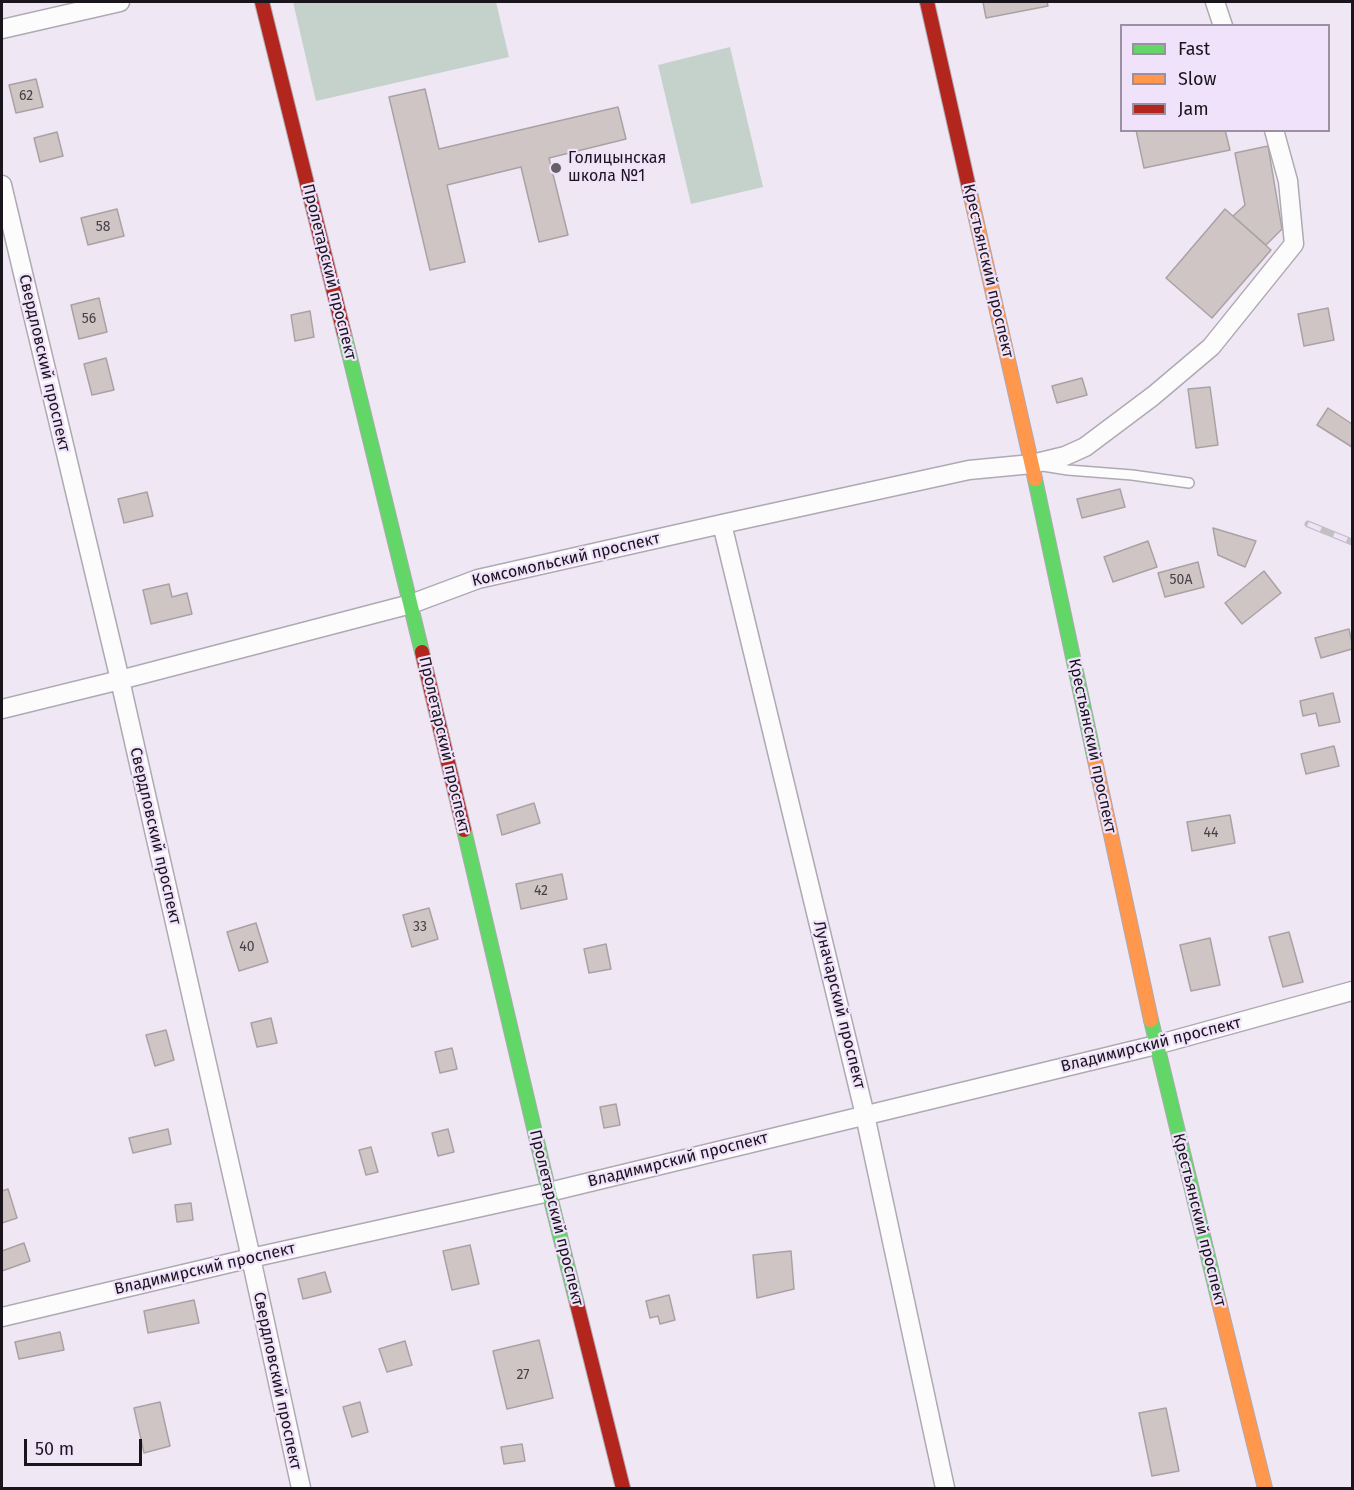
<!DOCTYPE html>
<meta charset="utf-8">
<style>
body{margin:0}
#map{position:relative;width:1354px;height:1490px;overflow:hidden;background:#efe8f4;font-family:"Fira Sans",sans-serif}
canvas{display:block}
.frame{position:absolute;inset:0;border:3px solid #1a151d;pointer-events:none}
.legend{position:absolute;left:1120px;top:24px;width:210px;height:108px;box-sizing:border-box;background:#f0e2fa;border:2px solid #9a90a2;margin:0;padding:8px 10px;list-style:none;font-size:18px;color:#1a151d}
.legend li{display:flex;align-items:center;gap:12px;height:30px}
.legend b{width:30px;border:2px solid #9a90a2}
.scale{position:absolute;left:24px;top:1439px;width:118px;height:27px;box-sizing:border-box;border:3px solid #1a151d;border-top:0;padding-left:8px;font-size:18px;line-height:21px;white-space:nowrap;color:#1a151d;-webkit-text-stroke:4px #f0e2fa;paint-order:stroke}
</style>
<div id="map">
<canvas width="1354" height="1490"></canvas>
<div class="frame"></div>
<ul class="legend">
<li><b style="height:8px;background:#63d668"></b>Fast</li>
<li><b style="height:8px;background:#ff974d"></b>Slow</li>
<li><b style="height:8px;background:#b3261e"></b>Jam</li>
</ul>
<div class="scale">50 m</div>
</div>
<script>
const ctx = document.querySelector('canvas').getContext('2d');
ctx.lineJoin = 'round';
function fill(path, color) {
  ctx.fillStyle = color;
  ctx.fill(path, 'evenodd');
}
function trace(path, color, width, dash) {
  ctx.strokeStyle = color;
  ctx.lineWidth = width;
  ctx.lineCap = dash ? 'butt' : 'round';
  ctx.setLineDash(dash || []);
  ctx.stroke(path);
}
function label(font, color, halo, rows, align = 'center') {
  ctx.font = font + ' "Fira Sans",sans-serif';
  ctx.lineWidth = 4.5;
  ctx.setLineDash([]);
  ctx.textBaseline = 'middle';
  ctx.strokeStyle = halo;
  ctx.fillStyle = color;
  for (const [text, x, y, turn = 0] of rows) {
    ctx.save();
    ctx.translate(x, y);
    ctx.rotate((+turn || 0) * Math.PI / 180);
    ctx.textAlign = isNaN(turn) ? turn : align;
    if (halo) ctx.strokeText(text, 0, 0);
    ctx.fillText(text, 0, 0);
    ctx.restore();
  }
}
fill(new Path2D(`
 M 293,2 L 496,2 L 509,57 L 316,101 Z
 M 730,47 L 763,187 L 691,204 L 658,65 Z`), '#c4d2cb');
const building = new Path2D(`
 M 983,2 L 1047,2 L 1048,6 L 986,18 Z
 M 36,79 L 43,107 L 16,113 L 9,85 Z
 M 425,89 L 439,149 L 618,107 L 626,139 L 549,158 L 568,235 L 539,242 L 521,167 L 447,185 L 465,262 L 430,270 L 389,97 Z
 M 1136,130 L 1225,130 L 1230,150 L 1144,168 Z
 M 57,132 L 63,156 L 40,162 L 34,138 Z
 M 1268,146 L 1282,229 L 1266,245 L 1233,216 L 1245,205 L 1235,153 Z
 M 117,209 L 124,236 L 88,245 L 81,218 Z
 M 1225,209 L 1271,250 L 1212,318 L 1166,278 Z
 M 99,298 L 107,332 L 79,339 L 71,305 Z
 M 1328,308 L 1334,340 L 1304,346 L 1298,314 Z
 M 310,311 L 314,337 L 295,341 L 291,315 Z
 M 106,358 L 114,390 L 92,395 L 84,364 Z
 M 1082,378 L 1087,395 L 1057,403 L 1052,386 Z
 M 1210,387 L 1218,445 L 1196,448 L 1188,389 Z
 M 1328,408 L 1352,424 L 1352,447 L 1317,425 Z
 M 1120,489 L 1125,507 L 1082,518 L 1077,499 Z
 M 147,492 L 153,516 L 124,523 L 118,499 Z
 M 1213,528 L 1256,541 L 1245,567 L 1218,555 Z
 M 1148,541 L 1157,567 L 1113,582 L 1104,557 Z
 M 1198,562 L 1204,587 L 1165,597 L 1158,573 Z
 M 1264,571 L 1281,593 L 1242,624 L 1225,603 Z
 M 169,584 L 172,597 L 187,593 L 192,614 L 151,624 L 143,590 Z
 M 1349,629 L 1352,643 L 1352,649 L 1321,658 L 1315,638 Z
 M 1333,693 L 1340,722 L 1319,726 L 1316,713 L 1303,716 L 1300,701 Z
 M 1334,746 L 1339,766 L 1306,774 L 1301,754 Z
 M 534,803 L 540,823 L 502,835 L 497,815 Z
 M 1230,815 L 1235,843 L 1192,851 L 1187,822 Z
 M 562,874 L 567,899 L 521,909 L 516,884 Z
 M 429,908 L 438,939 L 412,947 L 403,915 Z
 M 256,923 L 268,962 L 239,971 L 227,932 Z
 M 1289,932 L 1303,982 L 1283,987 L 1269,937 Z
 M 1210,938 L 1220,985 L 1191,991 L 1180,945 Z
 M 606,944 L 611,969 L 589,973 L 584,949 Z
 M 271,1018 L 277,1043 L 257,1047 L 251,1023 Z
 M 166,1030 L 174,1060 L 155,1066 L 146,1035 Z
 M 452,1048 L 457,1069 L 440,1073 L 435,1052 Z
 M 616,1104 L 620,1125 L 604,1128 L 600,1107 Z
 M 168,1129 L 171,1144 L 133,1153 L 129,1138 Z
 M 448,1129 L 454,1152 L 438,1156 L 432,1133 Z
 M 371,1147 L 378,1172 L 366,1175 L 359,1150 Z
 M 8,1189 L 17,1218 L 2,1223 L 2,1191 Z
 M 191,1203 L 193,1220 L 177,1222 L 175,1205 Z
 M 24,1243 L 30,1261 L 2,1271 L 2,1251 Z
 M 470,1245 L 479,1284 L 452,1290 L 443,1251 Z
 M 791,1251 L 794,1289 L 757,1298 L 753,1255 Z
 M 325,1272 L 331,1292 L 303,1299 L 298,1279 Z
 M 669,1295 L 675,1320 L 660,1324 L 658,1316 L 650,1318 L 646,1301 Z
 M 194,1300 L 199,1323 L 148,1333 L 144,1311 Z
 M 60,1332 L 64,1350 L 19,1359 L 15,1342 Z
 M 539,1340 L 553,1398 L 507,1409 L 493,1351 Z
 M 405,1341 L 412,1365 L 387,1372 L 379,1349 Z
 M 160,1402 L 170,1446 L 144,1453 L 134,1408 Z
 M 360,1402 L 368,1432 L 352,1437 L 343,1407 Z
 M 1166,1408 L 1179,1471 L 1152,1476 L 1139,1413 Z
 M 522,1444 L 525,1461 L 504,1464 L 501,1447 Z`);
fill(building, '#cfc5c5');
trace(building, '#a9a2a4', 1.5);
const lane = new Path2D(`
 M 1043,466 L 1068,470 L 1132,475 L 1189,483`);
const street = new Path2D(`
 M 1215,2 L 1223,26
 M 2,29 L 120,2
 M 2,185 L 120,680 L 251,1258 L 301,1488
 M 722,524 L 865,1115 L 945,1488
 M 2,709 L 120,680 L 411,604 L 478,579 L 722,524 L 969,470 L 1032,464 L 1065,456 L 1085,447 L 1153,396 L 1211,347 L 1294,244 L 1288,181 L 1274,130
 M 2,1317 L 251,1258 L 549,1192 L 1156,1045 L 1352,991`);
const fast = new Path2D(`
 M 344,333 L 422,652
 M 1035,479 L 1094,756
 M 464,830 L 549,1192 L 577,1304
 M 1151,1020 L 1219,1302`);
const slow = new Path2D(`
 M 969,188 L 1035,479
 M 1094,756 L 1151,1020
 M 1219,1302 L 1265,1488`);
const jam = new Path2D(`
 M 262,2 L 344,333
 M 927,2 L 969,188
 M 422,652 L 464,830
 M 577,1304 L 623,1488`);
trace(lane, '#afa9b3', 12);
trace(street, '#afa9b3', 21);
trace(fast, '#afa9b3', 16);
trace(slow, '#afa9b3', 16);
trace(jam, '#afa9b3', 16);
trace(lane, '#fdfcfd', 9);
trace(street, '#fdfcfd', 18);
trace(fast, '#63d668', 14);
trace(slow, '#ff974d', 14);
trace(jam, '#b3261e', 14);
const rail = new Path2D(`
 M 1308,524 L 1352,542`);
trace(rail, '#c2c0c4', 7);
trace(rail, '#f0e2fa', 4.5, [14]);
for (const [x, y, r, color] of [
 [556,168,6,"#655f68"]
]) {
  const dot = new Path2D();
  dot.arc(x, y, r, 0, 2 * Math.PI);
  ctx.fillStyle = color;
  ctx.fill(dot);
  trace(dot, '#f0e2fa', 2);
}
label('14px', '#474147', null, [
 ["62",26,96],
 ["58",103,227],
 ["56",89,319],
 ["50А",1181,580],
 ["44",1211,833],
 ["42",541,891],
 ["33",420,927],
 ["40",247,947],
 ["27",523,1375]
]);
label('16px', '#1a151d', '#f0e2fa', [
 ["Голицынская",568,159],
 ["школа №1",568,177]
], 'left');
label('16px', '#1a151d', '#f0e2fa', [
 ["Крестьянский проспект",988,271,77],
 ["Пролетарский проспект",329,272,76],
 ["Свердловский проспект",44,363,77],
 ["Комсомольский проспект",566,560,-13],
 ["Пролетарский проспект",444,745,77],
 ["Крестьянский проспект",1092,746,78],
 ["Свердловский проспект",155,836,77],
 ["Луначарский проспект",839,1005,76],
 ["Владимирский проспект",1151,1045,-14],
 ["Владимирский проспект",678,1160,-14],
 ["Пролетарский проспект",556,1218,76],
 ["Крестьянский проспект",1199,1220,76],
 ["Владимирский проспект",205,1269,-13],
 ["Свердловский проспект",277,1381,78]
]);
</script>
